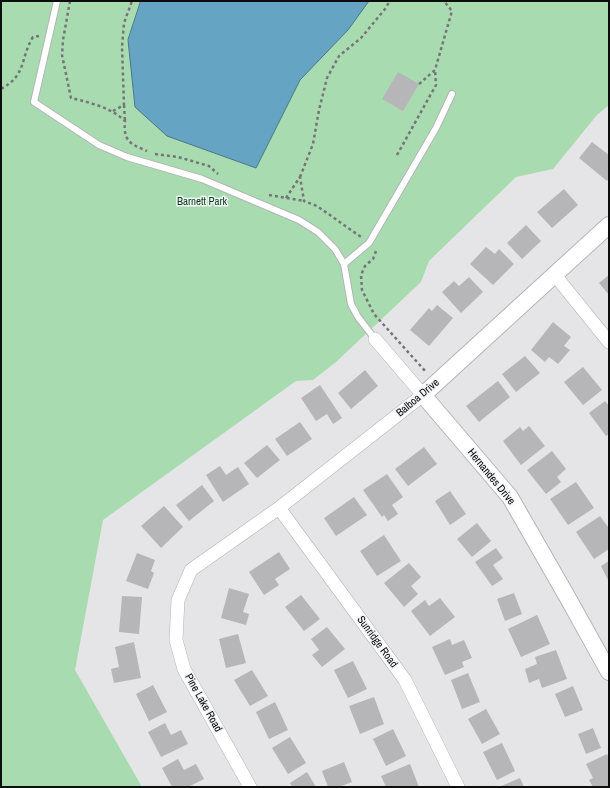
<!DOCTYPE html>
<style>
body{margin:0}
#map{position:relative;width:610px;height:788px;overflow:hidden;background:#e5e5e8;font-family:"Archivo Narrow",sans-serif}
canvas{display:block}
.frame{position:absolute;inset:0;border:2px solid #0d0d0e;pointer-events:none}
</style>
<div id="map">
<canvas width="610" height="788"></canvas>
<div class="frame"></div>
</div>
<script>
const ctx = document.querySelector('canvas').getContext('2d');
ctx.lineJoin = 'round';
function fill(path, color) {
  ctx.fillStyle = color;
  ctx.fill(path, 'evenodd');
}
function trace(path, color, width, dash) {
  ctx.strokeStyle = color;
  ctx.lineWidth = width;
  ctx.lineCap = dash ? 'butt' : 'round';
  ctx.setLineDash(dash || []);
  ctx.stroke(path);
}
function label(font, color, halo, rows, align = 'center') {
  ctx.font = font + ' "Archivo Narrow",sans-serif';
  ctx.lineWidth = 3;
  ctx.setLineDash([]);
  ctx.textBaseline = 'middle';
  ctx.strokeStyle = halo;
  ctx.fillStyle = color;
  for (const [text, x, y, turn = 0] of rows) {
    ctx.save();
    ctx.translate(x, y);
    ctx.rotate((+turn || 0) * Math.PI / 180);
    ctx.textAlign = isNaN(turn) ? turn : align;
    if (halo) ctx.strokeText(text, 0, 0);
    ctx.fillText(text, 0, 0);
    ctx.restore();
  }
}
fill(new Path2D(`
 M 1,1 L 609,1 L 609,105 L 597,115 L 553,169 L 516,177 L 429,261 L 421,282 L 336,362 L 313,380 L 296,381 L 103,520 L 75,670 L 142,787 L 1,787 Z`), '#a9dbb0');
const water = new Path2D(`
 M 141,1 L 369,1 L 348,30 L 300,80 L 256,168 L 167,136 L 135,107 L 128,40 Z`);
fill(water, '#65a4c3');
trace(water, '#4b778d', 1);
fill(new Path2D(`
 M 398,72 L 419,84 L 403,111 L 382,99 Z
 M 592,142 L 609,155 L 609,178 L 607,181 L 579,158 Z
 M 564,189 L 578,205 L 552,228 L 537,212 Z
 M 526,225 L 541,241 L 522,259 L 507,243 Z
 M 486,247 L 495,254 L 499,249 L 514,264 L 493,285 L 470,264 Z
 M 609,275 L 609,295 L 599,283 Z
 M 469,277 L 483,292 L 461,313 L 442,292 L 454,281 L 459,286 Z
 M 437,305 L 453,318 L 429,346 L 410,330 L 429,308 L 432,311 Z
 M 553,322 L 571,337 L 564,346 L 570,350 L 558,364 L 549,357 L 545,362 L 531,350 Z
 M 525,356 L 540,373 L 516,392 L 502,374 Z
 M 583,367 L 602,390 L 583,405 L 564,382 Z
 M 365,370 L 378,386 L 351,409 L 338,393 Z
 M 498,381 L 510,397 L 479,422 L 466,406 Z
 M 320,385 L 342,418 L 333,424 L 327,414 L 316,421 L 301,398 Z
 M 605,401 L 609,406 L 609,434 L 606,436 L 589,413 Z
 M 300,422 L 312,439 L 287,456 L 275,439 Z
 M 529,426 L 545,446 L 521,465 L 503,441 L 520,427 L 523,431 Z
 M 267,445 L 280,460 L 257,478 L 244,463 Z
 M 424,447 L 437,464 L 408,486 L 395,469 Z
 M 552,451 L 566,469 L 557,477 L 561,482 L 546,494 L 527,470 Z
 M 220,466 L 226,475 L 238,467 L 249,484 L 223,502 L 206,475 Z
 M 387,474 L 403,497 L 392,505 L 398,514 L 388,521 L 384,515 L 382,517 L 363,490 Z
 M 576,482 L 594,508 L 568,525 L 550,499 Z
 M 202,485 L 214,501 L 189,521 L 176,505 Z
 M 450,491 L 466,514 L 450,525 L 435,501 Z
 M 354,497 L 367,515 L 336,536 L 324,518 Z
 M 164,506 L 183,527 L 161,548 L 141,526 Z
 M 600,516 L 608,527 L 609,526 L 609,549 L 594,559 L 576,532 Z
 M 477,523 L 491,541 L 472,557 L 457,539 Z
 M 384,535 L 401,561 L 377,576 L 360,551 Z
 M 496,548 L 503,558 L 493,565 L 503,579 L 492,586 L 475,562 Z
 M 279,552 L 290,569 L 275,579 L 279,585 L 264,595 L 249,572 Z
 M 137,553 L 155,560 L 151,571 L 154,573 L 148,589 L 126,581 Z
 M 609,561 L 609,582 L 601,566 Z
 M 409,563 L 421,577 L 411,586 L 418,594 L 404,607 L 384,583 Z
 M 229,588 L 249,594 L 243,612 L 249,614 L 246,625 L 221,618 Z
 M 514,593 L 522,614 L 505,621 L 497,599 Z
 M 301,595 L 320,619 L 304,631 L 285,607 Z
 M 122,596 L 142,597 L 139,634 L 119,632 Z
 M 440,598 L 455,617 L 430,636 L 411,611 L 425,600 L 429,606 Z
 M 537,615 L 550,644 L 521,657 L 508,629 Z
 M 327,627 L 345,649 L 322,667 L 312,655 L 319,650 L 311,639 Z
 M 238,634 L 246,663 L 226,668 L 219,639 Z
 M 450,639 L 452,645 L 464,640 L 472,658 L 462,662 L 464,667 L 445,675 L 432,647 Z
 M 134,642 L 141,678 L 114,683 L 111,669 L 119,667 L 115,647 Z
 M 556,650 L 567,679 L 542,688 L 539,679 L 529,683 L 525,669 L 537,664 L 535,657 Z
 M 353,661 L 367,689 L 348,698 L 334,670 Z
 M 252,670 L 268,696 L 250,706 L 234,680 Z
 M 468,673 L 480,702 L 462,709 L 451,680 Z
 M 153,685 L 167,712 L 149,721 L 136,694 Z
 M 573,686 L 583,710 L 565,717 L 555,694 Z
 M 374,697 L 384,724 L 360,734 L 349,706 Z
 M 275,702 L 288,730 L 269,739 L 256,712 Z
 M 486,709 L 500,734 L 482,744 L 468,719 Z
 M 165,723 L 171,735 L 181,730 L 188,744 L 161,757 L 148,732 Z
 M 593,728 L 601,748 L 586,754 L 578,734 Z
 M 393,729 L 406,756 L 386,766 L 373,739 Z
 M 290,737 L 306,763 L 288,774 L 272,748 Z
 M 502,743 L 515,771 L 497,780 L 483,752 Z
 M 607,754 L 609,758 L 609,787 L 593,787 L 589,780 L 593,778 L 586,764 Z
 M 178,759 L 184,770 L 196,764 L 204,779 L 188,787 L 172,787 L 162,768 Z
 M 344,762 L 352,782 L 339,787 L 328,787 L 322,771 Z
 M 410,764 L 419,787 L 386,787 L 381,776 Z
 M 307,772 L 316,787 L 292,787 L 290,783 Z
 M 520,778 L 524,787 L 499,787 Z`), '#b6b6b9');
const service = new Path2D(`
 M 57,1 L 34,102 L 99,145 L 127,157 L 202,179 L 299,220 L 318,232 L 335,249 L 344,264 L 351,304 L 358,317 L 375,339
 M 344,264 L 369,243 L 436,128 L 452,94`);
const minor = new Path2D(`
 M 554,274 L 609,342
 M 279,508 L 405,680 L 458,787
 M 250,787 L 184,669 L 176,640 L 178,600 L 191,570 L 279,508 L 423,395 L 375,339`);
const tertiary = new Path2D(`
 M 609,225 L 423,395 L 510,497 L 569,600 L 609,672`);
trace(service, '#b4b4b7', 8);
trace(minor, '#b4b4b7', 14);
trace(tertiary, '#b4b4b7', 18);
trace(new Path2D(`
 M 70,1 L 63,40 L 62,55 L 71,98 C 91,103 110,107 125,121 C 123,141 130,144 147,151
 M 419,84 L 435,70 L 452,11 L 444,1
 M 1,89 C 27,75 20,58 33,37 L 39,36
 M 124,105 L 125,121
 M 113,111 L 124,105 L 122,47 L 124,23 L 132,1
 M 155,154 L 178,157 L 209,166 L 218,174
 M 397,155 L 436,85 L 435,70
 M 300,177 L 313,144 L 319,110 L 327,78 L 339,56 L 361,38 L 385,9 L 390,1
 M 269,195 L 304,201
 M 286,198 L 300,177 L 304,201 L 317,206 L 361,237
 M 376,251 L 373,259 L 365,266 L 361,275 L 362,290 L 374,314 L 426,372`), '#757577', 2.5, [3, 3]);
trace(service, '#fff', 6);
trace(minor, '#fff', 13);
trace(tertiary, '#fff', 16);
label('11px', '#043e17', '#f2f3f5', [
 ["Barnett Park",202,202]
]);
label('11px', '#0d0d0e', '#f2f3f5', [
 ["Balboa Drive",418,398,-40],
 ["Hernandes Drive",491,477,51],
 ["Sunridge Road",377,642,54],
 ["Pine Lake Road",203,703,61]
]);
</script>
